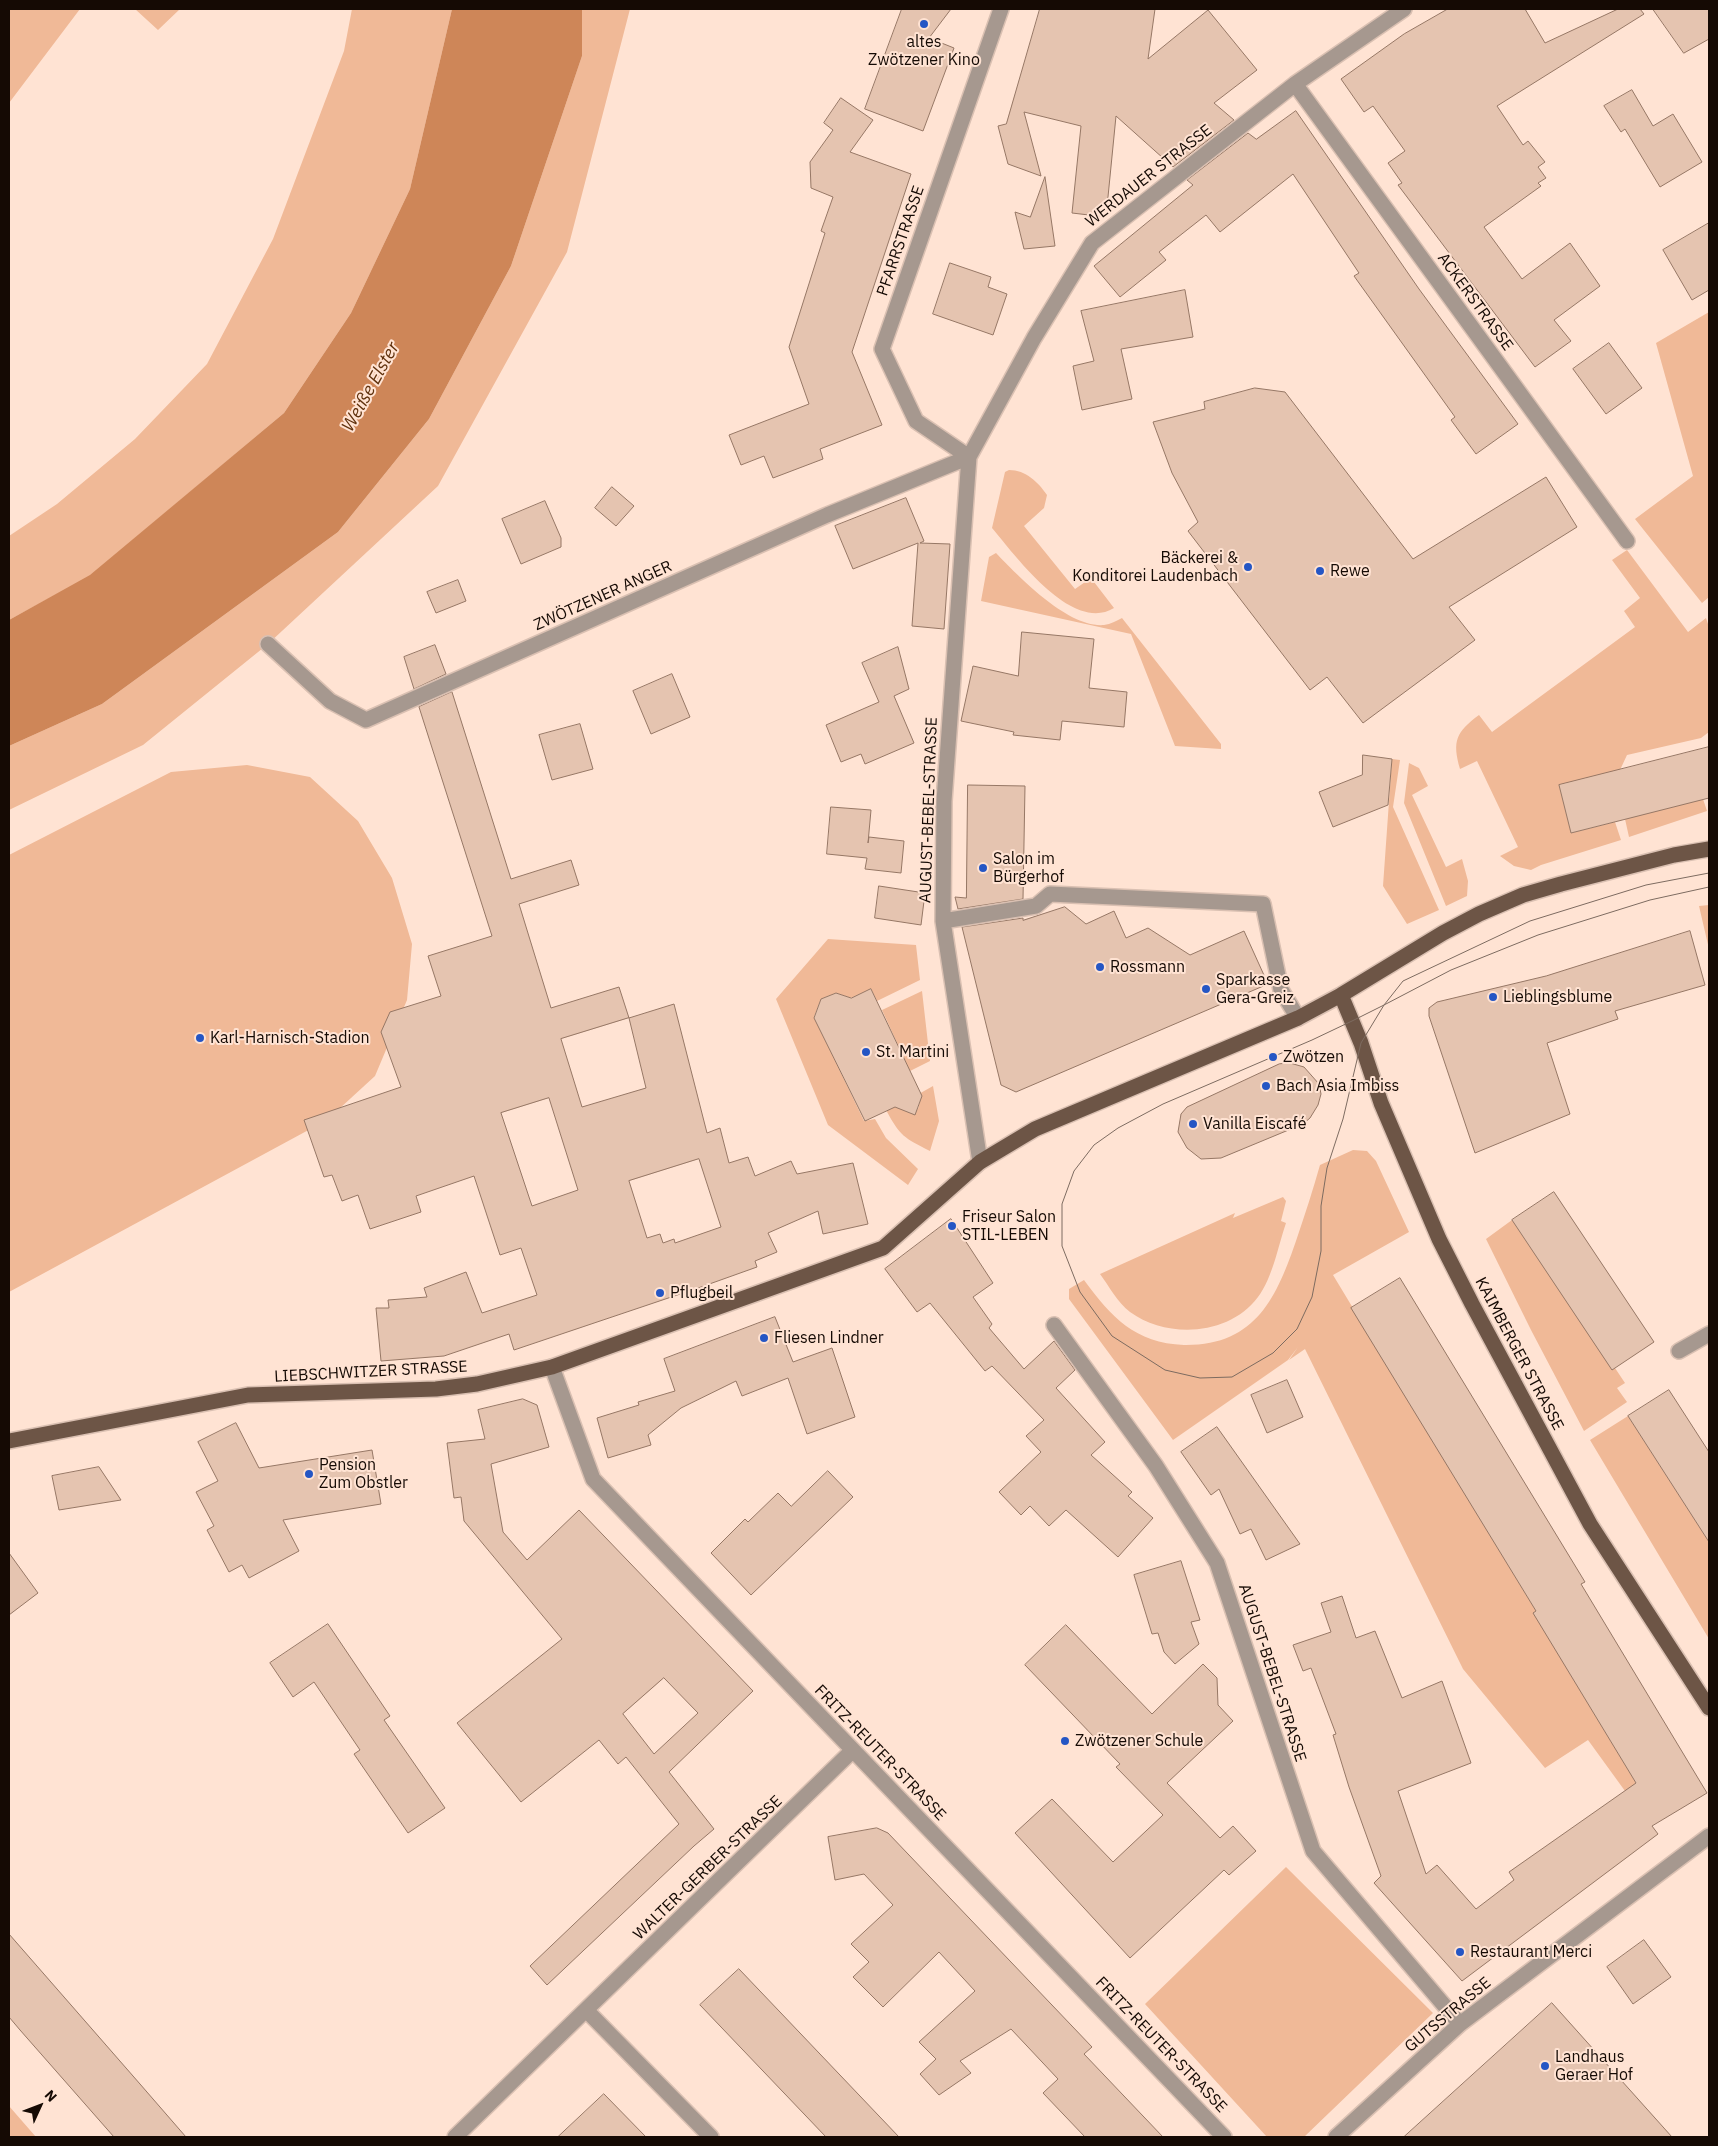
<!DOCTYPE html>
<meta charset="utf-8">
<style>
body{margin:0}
#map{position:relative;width:1718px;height:2146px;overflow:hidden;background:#ffe3d3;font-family:"IBM Plex Sans",sans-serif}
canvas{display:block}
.frame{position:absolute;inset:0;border:10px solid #150a04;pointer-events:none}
.north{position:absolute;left:15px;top:2081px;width:50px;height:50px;-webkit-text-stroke:4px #ffe3d3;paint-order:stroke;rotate:47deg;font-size:14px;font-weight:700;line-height:20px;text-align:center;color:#150a04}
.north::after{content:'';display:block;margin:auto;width:18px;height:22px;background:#150a04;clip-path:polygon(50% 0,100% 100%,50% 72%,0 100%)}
</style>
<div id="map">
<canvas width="1718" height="2146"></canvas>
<div class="frame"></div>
<div class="north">N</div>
</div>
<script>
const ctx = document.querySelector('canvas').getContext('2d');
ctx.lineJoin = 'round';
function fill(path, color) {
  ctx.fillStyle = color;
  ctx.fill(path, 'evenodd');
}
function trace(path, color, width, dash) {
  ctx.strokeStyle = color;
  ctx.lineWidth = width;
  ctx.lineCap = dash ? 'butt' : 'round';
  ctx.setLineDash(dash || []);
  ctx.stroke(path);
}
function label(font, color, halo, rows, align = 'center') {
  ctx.font = font + ' "IBM Plex Sans",sans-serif';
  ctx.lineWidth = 4;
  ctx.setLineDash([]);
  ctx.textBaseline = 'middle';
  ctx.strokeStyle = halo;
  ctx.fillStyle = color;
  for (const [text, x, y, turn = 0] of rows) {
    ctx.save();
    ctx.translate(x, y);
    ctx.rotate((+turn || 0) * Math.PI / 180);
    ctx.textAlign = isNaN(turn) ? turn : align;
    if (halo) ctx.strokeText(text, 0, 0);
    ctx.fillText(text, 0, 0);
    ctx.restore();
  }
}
fill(new Path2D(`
 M 9,9 L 80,9 L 9,103 Z
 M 135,9 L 180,9 L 158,30 Z
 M 352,9 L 452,9 L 410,189 L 351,313 L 284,413 L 90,576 L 9,620 L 9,536 L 57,504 L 135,439 L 207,364 L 273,239 L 344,51 Z
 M 582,9 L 630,9 L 567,252 L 438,486 L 268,644 L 143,745 L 9,810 L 9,746 L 102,704 L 338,532 L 429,419 L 511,266 L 582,56 Z
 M 1709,312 L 1709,597 L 1702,603 L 1635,519 L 1693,476 L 1656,343 Z
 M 1009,470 C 1026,470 1038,482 1047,495 L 1044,508 L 1024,526 L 1075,589 L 1091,578 L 1114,608 C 1072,634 1015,555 992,528 L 1005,472 Z
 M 1627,550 L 1688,632 L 1706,618 L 1709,627 L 1709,732 L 1701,738 L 1627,755 L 1620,770 L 1559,785 L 1571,833 L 1615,822 L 1621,840 L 1541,865 L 1531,870 L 1514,866 L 1500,856 L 1518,847 L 1477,761 L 1460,769 C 1452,741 1456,732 1479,715 L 1492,732 L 1635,627 L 1624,611 L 1640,598 L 1612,560 Z
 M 996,553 C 1019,577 1068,628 1104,625 C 1111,624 1116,621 1122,618 L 1221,744 L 1221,749 L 1175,746 L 1131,634 L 981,601 L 989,557 Z
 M 1392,759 L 1400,760 L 1393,807 L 1439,910 L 1407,924 L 1383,886 Z
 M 1409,763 L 1419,768 L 1428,786 L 1412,795 L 1446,867 L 1462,859 L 1468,881 L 1467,896 L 1446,906 L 1404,803 Z
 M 247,765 L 310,777 L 358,821 L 392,878 L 412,944 L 407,1000 L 375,1076 L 327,1120 L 9,1292 L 9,855 L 171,772 Z
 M 1703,799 L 1707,811 L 1629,837 L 1625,819 Z
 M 1709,905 L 1709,949 L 1699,906 Z
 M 828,939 L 916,945 L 920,980 L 877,1001 L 871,989 L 851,998 L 836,993 L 821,999 L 814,1017 L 864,1121 L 875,1119 L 886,1138 L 918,1169 L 908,1185 L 828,1125 L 776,999 Z
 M 922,991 L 930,1061 L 910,1071 L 882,1010 Z
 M 933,1086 L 939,1121 L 930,1151 C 904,1138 900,1136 886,1110 L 900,1104 L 910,1113 L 918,1109 L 920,1101 L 917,1095 Z
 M 1353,1150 L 1367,1151 L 1376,1161 L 1409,1232 L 1333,1275 L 1536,1611 L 1534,1613 L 1645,1798 L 1625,1791 L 1588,1740 L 1545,1768 L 1463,1669 L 1305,1349 L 1289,1360 L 1298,1347 L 1288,1360 L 1173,1440 L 1069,1299 L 1069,1289 L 1084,1280 C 1111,1317 1135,1343 1184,1345 C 1256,1346 1277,1297 1297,1238 C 1305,1214 1313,1190 1320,1165 Z
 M 1283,1197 L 1286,1201 L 1281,1221 L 1286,1223 C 1278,1246 1273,1277 1258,1297 C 1229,1336 1167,1339 1130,1312 C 1117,1302 1109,1286 1100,1274 L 1235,1213 L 1233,1218 Z
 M 1512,1220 L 1612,1369 L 1615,1368 L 1625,1383 L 1617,1388 L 1627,1402 L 1584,1431 L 1531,1330 L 1486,1239 Z
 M 1628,1416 L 1709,1542 L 1709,1639 L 1590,1440 Z
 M 1286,1867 L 1433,2013 L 1304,2137 L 1267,2137 L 1145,2004 Z
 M 9,2106 L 36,2137 L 9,2137 Z`), '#f0b997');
fill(new Path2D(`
 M 452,9 L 582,9 L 582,56 L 511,266 L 429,419 L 338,532 L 102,704 L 9,746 L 9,620 L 90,575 L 284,413 L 351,313 L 410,189 Z`), '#ce8658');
const building = new Path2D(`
 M 902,9 L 951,9 L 929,38 L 954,48 L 923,131 L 865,109 Z
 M 1040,9 L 1155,9 L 1148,59 L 1208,10 L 1257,70 L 1214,103 L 1234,120 L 1173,167 L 1116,116 L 1106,217 L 1072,213 L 1081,126 L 1024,112 L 1041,176 L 1008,164 L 998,126 L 1006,124 Z
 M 1448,9 L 1525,9 L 1545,43 L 1618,9 L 1640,9 L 1644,14 L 1497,106 L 1523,145 L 1528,141 L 1545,162 L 1538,167 L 1546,178 L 1538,183 L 1541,186 L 1484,227 L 1522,279 L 1570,243 L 1600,286 L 1554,320 L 1571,341 L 1535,367 L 1398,185 L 1402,183 L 1388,163 L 1405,151 L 1373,106 L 1364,112 L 1341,79 L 1404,34 Z
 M 1653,9 L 1709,9 L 1709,39 L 1684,53 Z
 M 1632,90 L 1653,126 L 1673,114 L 1702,162 L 1660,187 L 1625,129 L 1621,132 L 1604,106 Z
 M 841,98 L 873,120 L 850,152 L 911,174 L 852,352 L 882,425 L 820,449 L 823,459 L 773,478 L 764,456 L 741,465 L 729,435 L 809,404 L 789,347 L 825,233 L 821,231 L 833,197 L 811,188 L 810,162 L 833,130 L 824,123 Z
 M 1296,111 L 1419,289 L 1518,424 L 1476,454 L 1451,420 L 1455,417 L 1354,276 L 1359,273 L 1293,174 L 1220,232 L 1206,215 L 1159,252 L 1166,260 L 1120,297 L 1094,266 L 1193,185 L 1187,180 L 1248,133 L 1256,139 Z
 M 1045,177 L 1055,246 L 1024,249 L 1015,212 L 1030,217 Z
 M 1709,223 L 1709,290 L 1692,300 L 1663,250 Z
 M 950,263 L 991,277 L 988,287 L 1007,294 L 993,335 L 933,314 Z
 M 1185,290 L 1193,337 L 1121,349 L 1132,399 L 1082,410 L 1073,366 L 1094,361 L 1081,311 Z
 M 1609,343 L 1642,388 L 1606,414 L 1573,369 Z
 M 1255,388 L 1285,392 L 1413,559 L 1546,477 L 1577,527 L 1449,607 L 1475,640 L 1363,723 L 1327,677 L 1310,690 L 1188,531 L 1198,522 L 1172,473 L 1153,422 L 1205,409 L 1204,402 Z
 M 612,487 L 634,506 L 616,526 L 595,508 Z
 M 906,498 L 924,541 L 920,543 L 950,544 L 944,629 L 912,626 L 918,543 L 853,569 L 835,526 Z
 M 545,501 L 561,538 L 561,547 L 521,564 L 502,519 Z
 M 458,580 L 466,601 L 436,613 L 427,592 Z
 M 1022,632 L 1094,639 L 1089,688 L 1127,692 L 1124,727 L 1062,721 L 1060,740 L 1013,735 L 1014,732 L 961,721 L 973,666 L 1018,676 Z
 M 435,645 L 446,674 L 414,689 L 404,657 Z
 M 898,647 L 909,689 L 894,696 L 914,743 L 865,764 L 861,754 L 841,762 L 826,725 L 879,702 L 862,663 Z
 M 672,674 L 690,717 L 651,734 L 633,691 Z
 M 452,692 L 511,879 L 571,860 L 579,885 L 519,904 L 551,1008 L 619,987 L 629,1018 L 674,1004 L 707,1133 L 720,1128 L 729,1163 L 748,1157 L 755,1176 L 791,1161 L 797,1174 L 853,1163 L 868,1224 L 823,1234 L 818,1211 L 768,1233 L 777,1252 L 755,1261 L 757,1267 L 701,1287 L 514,1350 L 509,1334 L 444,1356 L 381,1361 L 376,1308 L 389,1308 L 388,1300 L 427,1297 L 424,1288 L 466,1272 L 482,1313 L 537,1295 L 521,1248 L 500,1255 L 474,1176 L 416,1196 L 421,1212 L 370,1229 L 358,1195 L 342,1201 L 332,1175 L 324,1177 L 304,1120 L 401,1087 L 381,1032 L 390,1012 L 441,996 L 428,956 L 492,936 L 419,707 ZM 629,1018 L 646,1088 L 582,1107 L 561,1039 ZM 549,1098 L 578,1190 L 532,1206 L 501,1113 ZM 699,1159 L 721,1227 L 675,1243 L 674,1239 L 663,1243 L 660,1234 L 647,1238 L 629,1181 Z
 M 580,724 L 593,769 L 552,780 L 539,735 Z
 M 1709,747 L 1709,798 L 1571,833 L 1559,785 Z
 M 1363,755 L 1392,759 L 1388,805 L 1333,827 L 1319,792 L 1362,775 Z
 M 968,785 L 1025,786 L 1023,899 L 958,909 L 955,897 L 966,898 Z
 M 831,807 L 871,810 L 868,843 L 869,837 L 904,841 L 901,873 L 865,869 L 867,858 L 827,854 Z
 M 879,886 L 925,893 L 921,925 L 875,918 Z
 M 1065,907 L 1086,924 L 1114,911 L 1126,938 L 1148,928 L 1190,955 L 1244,931 L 1268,984 L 1016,1092 L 1001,1085 L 962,927 L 1023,918 L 1023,920 Z
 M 1690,931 L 1705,985 L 1615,1011 L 1618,1019 L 1547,1043 L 1570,1114 L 1475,1153 L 1429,1016 L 1429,1008 L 1437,1002 L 1546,976 Z
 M 871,989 L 922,1096 L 915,1115 L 895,1107 L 865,1121 L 814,1018 L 821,999 L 836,993 L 851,998 Z
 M 1290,1063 L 1304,1067 L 1319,1084 L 1321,1094 L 1318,1105 L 1310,1118 L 1303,1124 L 1221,1158 L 1201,1159 L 1187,1148 L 1178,1132 L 1181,1114 L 1187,1107 L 1279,1064 Z
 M 1554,1192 L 1654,1342 L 1612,1370 L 1512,1220 Z
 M 951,1219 L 993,1283 L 973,1297 L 992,1324 L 989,1328 L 1024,1369 L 1054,1341 L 1075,1370 L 1056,1388 L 1105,1442 L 1091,1455 L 1132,1492 L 1128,1496 L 1153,1518 L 1118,1557 L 1066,1510 L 1049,1526 L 1030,1506 L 1021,1515 L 999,1492 L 1041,1452 L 1026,1436 L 1044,1420 L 992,1366 L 985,1371 L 930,1303 L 917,1312 L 885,1269 Z
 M 1400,1278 L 1585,1582 L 1581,1584 L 1707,1793 L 1652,1826 L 1658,1834 L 1462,1981 L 1374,1883 L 1381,1876 L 1349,1787 L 1333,1735 L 1336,1734 L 1311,1668 L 1303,1671 L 1293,1645 L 1331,1632 L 1321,1603 L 1342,1596 L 1356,1638 L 1375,1631 L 1402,1698 L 1442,1681 L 1471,1763 L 1398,1791 L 1426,1874 L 1437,1865 L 1476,1909 L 1514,1880 L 1509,1872 L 1636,1783 L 1533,1613 L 1536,1611 L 1351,1308 Z
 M 775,1317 L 793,1362 L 832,1348 L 855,1417 L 807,1434 L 788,1378 L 742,1396 L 736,1381 L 681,1408 L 648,1435 L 651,1445 L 608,1458 L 597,1418 L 639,1405 L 638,1402 L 675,1391 L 664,1359 Z
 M 1287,1380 L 1303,1417 L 1267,1433 L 1251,1395 Z
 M 1669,1390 L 1709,1452 L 1709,1542 L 1628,1416 Z
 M 523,1399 L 537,1405 L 549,1447 L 491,1464 L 503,1532 L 527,1560 L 579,1510 L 753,1691 L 669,1772 L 714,1829 L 694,1846 L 547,1985 L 530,1966 L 679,1824 L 626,1757 L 618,1764 L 599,1740 L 521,1802 L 457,1723 L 562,1639 L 464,1521 L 461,1497 L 454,1498 L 447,1443 L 485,1439 L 478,1410 ZM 664,1678 L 698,1713 L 654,1754 L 623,1714 Z
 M 236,1423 L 259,1468 L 372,1450 L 381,1504 L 283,1520 L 299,1551 L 249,1578 L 242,1565 L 229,1572 L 207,1530 L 214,1526 L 196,1492 L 218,1481 L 198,1442 Z
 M 1217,1427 L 1300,1544 L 1266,1560 L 1251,1529 L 1240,1534 L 1219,1489 L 1211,1495 L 1181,1452 Z
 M 99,1467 L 121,1500 L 59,1510 L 52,1476 Z
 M 828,1471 L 853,1497 L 751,1595 L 711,1553 L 745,1519 L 748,1522 L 778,1493 L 791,1506 Z
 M 9,1553 L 38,1593 L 9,1615 Z
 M 1181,1561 L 1200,1620 L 1191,1622 L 1199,1644 L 1175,1664 L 1164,1652 L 1158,1633 L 1152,1634 L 1134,1575 Z
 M 328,1624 L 390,1716 L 384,1720 L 445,1808 L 408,1833 L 354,1754 L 360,1750 L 314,1682 L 293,1697 L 270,1663 Z
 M 1066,1625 L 1152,1714 L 1203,1664 L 1217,1678 L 1218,1705 L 1233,1721 L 1167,1783 L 1220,1838 L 1233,1826 L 1256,1851 L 1229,1875 L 1224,1870 L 1130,1958 L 1015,1833 L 1052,1799 L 1113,1862 L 1163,1815 L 1116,1767 L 1120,1764 L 1025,1665 Z
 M 877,1828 L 888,1833 L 1092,2047 L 1084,2054 L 1163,2137 L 1085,2137 L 1043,2093 L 1058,2079 L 1011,2029 L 960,2061 L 971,2073 L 939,2095 L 920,2074 L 936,2059 L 919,2042 L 975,1991 L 939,1952 L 883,2007 L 853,1977 L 869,1962 L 851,1944 L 893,1905 L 864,1874 L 835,1880 L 828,1837 Z
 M 9,1934 L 140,2084 L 186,2137 L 114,2137 L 20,2030 L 9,2017 Z
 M 1644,1940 L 1671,1977 L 1633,2004 L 1607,1967 Z
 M 739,1969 L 780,2012 L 899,2137 L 826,2137 L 700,2005 Z
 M 1552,2003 L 1672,2137 L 1404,2137 Z
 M 604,2094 L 646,2137 L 558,2137 Z`);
fill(building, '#e5c4b0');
trace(building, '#967765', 1);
const minor = new Path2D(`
 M 1295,84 L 1627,541
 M 969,457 L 916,421 L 882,349 L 1001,9
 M 268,644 L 330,701 L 366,720 L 827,515 L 969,457
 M 943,921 L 1036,906 L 1050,894 L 1263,904 L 1281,990 L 1298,1018
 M 980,1162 L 943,921 L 944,801 L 969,457 L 1034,338 L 1092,243 L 1295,84 L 1404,9
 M 1054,1325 L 1156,1466 L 1217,1563 L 1313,1851 L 1460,2024
 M 1679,1351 L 1709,1334
 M 552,1367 L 593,1479 L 1224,2137
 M 587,2011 L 711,2137
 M 455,2137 L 853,1750
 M 1336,2137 L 1460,2024 L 1709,1836`);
const major = new Path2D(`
 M 1341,995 L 1361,1043 L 1381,1103 L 1439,1239 L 1472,1304 L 1590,1524 L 1709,1708
 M 9,1441 L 248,1395 L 436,1389 L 477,1384 L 552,1367 L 883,1248 L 980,1162 L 1035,1129 L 1298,1018 L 1341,995 L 1443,933 L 1479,914 L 1523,895 L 1561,884 L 1674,855 L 1709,849`);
trace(minor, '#dac0b2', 18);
trace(major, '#dac0b2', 18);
trace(minor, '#a6988f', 15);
trace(major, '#6d5546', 15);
trace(new Path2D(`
 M 1709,873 L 1646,885 L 1530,921 L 1403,981 L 1384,1005 L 1361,1043 L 1343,1119 L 1327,1168 L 1321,1206 L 1321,1251 L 1312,1297 L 1297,1329 L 1273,1353 L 1232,1377 L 1200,1378 L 1165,1370 L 1112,1336 L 1080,1292 L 1062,1246 L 1062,1204 L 1074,1171 L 1094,1145 L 1118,1128 L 1163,1104 L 1312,1040 L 1352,1021 L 1384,1005 L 1451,970 L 1538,935 L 1650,900 L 1709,887`), '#7d6b60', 1);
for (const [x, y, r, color] of [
 [924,24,5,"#2556c4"],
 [1248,567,5,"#2556c4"],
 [1320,571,5,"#2556c4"],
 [983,868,5,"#2556c4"],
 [1100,967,5,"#2556c4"],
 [1206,989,5,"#2556c4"],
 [1493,997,5,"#2556c4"],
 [200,1038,5,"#2556c4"],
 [866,1052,5,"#2556c4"],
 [1273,1057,5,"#2556c4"],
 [1266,1086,5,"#2556c4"],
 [1193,1124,5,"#2556c4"],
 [952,1226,5,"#2556c4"],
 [660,1293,5,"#2556c4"],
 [764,1338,5,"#2556c4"],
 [309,1474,5,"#2556c4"],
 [1065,1741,5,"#2556c4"],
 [1460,1952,5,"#2556c4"],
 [1545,2066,5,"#2556c4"]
]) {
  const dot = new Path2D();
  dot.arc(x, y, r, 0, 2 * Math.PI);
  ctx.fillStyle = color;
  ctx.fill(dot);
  trace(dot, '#ffe3d3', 2);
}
label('16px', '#150a04', '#ffe3d3', [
 ["altes",924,42,"center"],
 ["Zwötzener Kino",924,60,"center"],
 ["Bäckerei &",1238,558,"right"],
 ["Konditorei Laudenbach",1238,576,"right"],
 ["Rewe",1330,571],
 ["Salon im",993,859],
 ["Bürgerhof",993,877],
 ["Rossmann",1110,967],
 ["Sparkasse",1216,980],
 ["Gera-Greiz",1216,998],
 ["Lieblingsblume",1503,997],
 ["Karl-Harnisch-Stadion",210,1038],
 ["St. Martini",876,1052],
 ["Zwötzen",1283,1057],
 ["Bach Asia Imbiss",1276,1086],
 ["Vanilla Eiscafé",1203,1124],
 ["Friseur Salon",962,1217],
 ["STIL-LEBEN",962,1235],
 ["Pflugbeil",670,1293],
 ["Fliesen Lindner",774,1338],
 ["Pension",319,1465],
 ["Zum Obstler",319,1483],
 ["Zwötzener Schule",1075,1741],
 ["Restaurant Merci",1470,1952],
 ["Landhaus",1555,2057],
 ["Geraer Hof",1555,2075]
], 'left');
label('16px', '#150a04', '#ffe3d3', [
 ["WERDAUER STRASSE",1149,176,-38],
 ["PFARRSTRASSE",901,241,-71],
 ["ACKERSTRASSE",1475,302,54],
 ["ZWÖTZENER ANGER",603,596,-24],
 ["AUGUST-BEBEL-STRASSE",929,810,-88],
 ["KAIMBERGER STRASSE",1519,1354,62],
 ["LIEBSCHWITZER STRASSE",371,1372,-3],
 ["AUGUST-BEBEL-STRASSE",1272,1673,72],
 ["FRITZ-REUTER-STRASSE",880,1753,46],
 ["WALTER-GERBER-STRASSE",708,1868,-44],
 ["GUTSSTRASSE",1448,2015,-40],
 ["FRITZ-REUTER-STRASSE",1161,2045,46]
]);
label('italic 18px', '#60310d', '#ffe3d3', [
 ["Weiße Elster",371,387,-61]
]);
</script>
